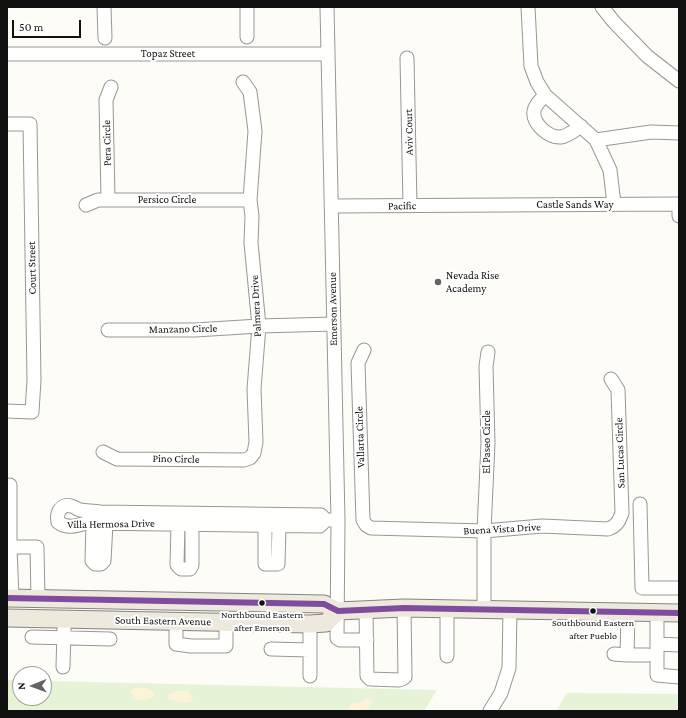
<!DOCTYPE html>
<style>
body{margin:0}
#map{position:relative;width:686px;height:718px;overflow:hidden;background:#fdfcf7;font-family:"Crimson Pro",serif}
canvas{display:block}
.frame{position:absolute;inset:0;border:8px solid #111;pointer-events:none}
.north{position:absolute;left:12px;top:666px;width:40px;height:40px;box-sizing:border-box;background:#fff;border:1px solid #a0a0a0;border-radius:50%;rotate:269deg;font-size:11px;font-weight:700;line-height:16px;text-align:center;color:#111}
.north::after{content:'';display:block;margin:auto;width:14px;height:18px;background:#646362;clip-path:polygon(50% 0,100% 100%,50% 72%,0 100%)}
.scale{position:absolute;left:12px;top:20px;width:69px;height:18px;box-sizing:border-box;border:2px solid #111;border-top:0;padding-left:5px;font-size:12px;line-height:14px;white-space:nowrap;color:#111;-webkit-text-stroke:3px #fff;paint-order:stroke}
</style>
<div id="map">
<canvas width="686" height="718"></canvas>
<div class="frame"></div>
<div class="north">N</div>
<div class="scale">50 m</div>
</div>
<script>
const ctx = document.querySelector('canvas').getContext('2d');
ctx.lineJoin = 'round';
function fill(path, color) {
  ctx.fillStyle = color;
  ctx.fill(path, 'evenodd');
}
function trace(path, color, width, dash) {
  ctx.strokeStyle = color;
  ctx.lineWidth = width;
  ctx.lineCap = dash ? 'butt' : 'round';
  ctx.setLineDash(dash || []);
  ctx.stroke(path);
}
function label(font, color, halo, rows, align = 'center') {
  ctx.font = font + ' "Crimson Pro",serif';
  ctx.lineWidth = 4;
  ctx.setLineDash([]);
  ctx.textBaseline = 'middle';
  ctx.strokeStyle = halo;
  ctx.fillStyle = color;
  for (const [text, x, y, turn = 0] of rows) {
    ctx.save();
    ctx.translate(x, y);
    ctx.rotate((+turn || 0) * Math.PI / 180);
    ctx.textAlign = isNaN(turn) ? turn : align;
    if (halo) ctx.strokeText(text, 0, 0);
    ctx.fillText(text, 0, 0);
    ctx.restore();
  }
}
fill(new Path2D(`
 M 7,680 L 20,680 L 20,698 L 44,698 L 44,681 L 437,690 L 424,711 L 7,711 Z
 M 567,693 L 679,694 L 679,711 L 556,711 Z`), '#e7f3d7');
fill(new Path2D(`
 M 135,688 C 144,687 151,687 155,696 C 145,702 133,703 131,690 Z
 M 187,691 L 193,697 L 192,701 L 187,703 L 169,700 L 168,696 C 173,690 180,691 187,691 Z
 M 368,698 L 372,700 L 372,704 C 367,713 356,711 347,711 L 351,704 L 355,703 L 359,704 L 365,699 Z`), '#fcf4d9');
const minor = new Path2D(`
 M 104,7 L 105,38
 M 247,7 L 247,37
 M 327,7 L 338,520 L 337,638 L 340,640 L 367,640
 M 528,7 L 531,66 L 537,82 L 545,95 L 596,140 L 610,170 L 614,204
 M 602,7 L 614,22 L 647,56 L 679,81
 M 7,54 L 328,54
 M 407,58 L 410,206
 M 545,95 C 541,100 535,104 534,111 C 532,124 549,138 561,137 C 568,136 575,130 581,126
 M 7,124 L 30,124 L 34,380 L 32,412 L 7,411
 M 596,140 L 651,132 L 679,133
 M 108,200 L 106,100 L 111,87
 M 86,205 L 98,200 L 250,200
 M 331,206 L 679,204 L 679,216
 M 108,330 L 195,330 L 259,326 L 334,324
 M 364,350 L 358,363 L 363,520 L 366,525 L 371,528 L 484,531 L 542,526 L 608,529 C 617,526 619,521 622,513 L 618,390 L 611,379
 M 103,452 L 117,459 L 244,460 L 250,458 L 254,453 L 256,442 L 254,389 L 259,326 L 251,243 L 252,216 L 250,200 L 255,131 L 250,92 L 243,82
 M 10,485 L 10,547 L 12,598
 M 640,504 L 642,588 L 679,588
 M 326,520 L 321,515 L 100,512 C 93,511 86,511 80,510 C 77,509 75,507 71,506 C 61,503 56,513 58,522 C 67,529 75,526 86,523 L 320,526 L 326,520 L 338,520
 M 93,523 L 92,561 L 95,564 L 101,564 L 104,561 L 106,523
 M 178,524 L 177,565 L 181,569 L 190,569 L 192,565 L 192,524
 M 265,525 L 265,564 L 278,564 L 279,526
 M 10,547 L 37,547 L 38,599
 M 447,609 L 447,656
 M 484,610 L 484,531 L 488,443 L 486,366 L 488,352
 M 366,611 L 367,676 L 370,679 L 399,680 L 402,679 L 405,677 L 404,608
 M 628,613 L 627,655 L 648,655
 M 657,613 L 657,644
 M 176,621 L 176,644 L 191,646 L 226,646 L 226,622
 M 32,637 L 110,639
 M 679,645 L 657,644 L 657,675 L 679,677
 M 271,649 L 310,650 L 310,624
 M 614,654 L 627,655
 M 63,667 L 64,629
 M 310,676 L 310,650
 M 490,711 L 501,693 L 509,668 L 510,610`);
const major = new Path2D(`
 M 7,598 L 324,604 L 338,611 L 404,608 L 679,613
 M 7,618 L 310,624 L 326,623 L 338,611`);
trace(minor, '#979795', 15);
trace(major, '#858482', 19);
trace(minor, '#fffffe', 13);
trace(major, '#ede9dc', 17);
trace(new Path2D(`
 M 7,598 L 324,604 L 338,611 L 404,608 L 679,613`), '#804c9e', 6);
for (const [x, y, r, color] of [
 [438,282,4,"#646362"],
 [262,603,3.5,"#111"],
 [593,611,3.5,"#111"]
]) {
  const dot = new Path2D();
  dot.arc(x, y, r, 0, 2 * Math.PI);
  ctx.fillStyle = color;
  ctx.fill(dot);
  trace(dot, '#fff', 1.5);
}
label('10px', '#111', '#fff', [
 ["Northbound Eastern",262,615],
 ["after Emerson",262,628],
 ["Southbound Eastern",593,623],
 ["after Pueblo",593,636]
]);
label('11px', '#111', '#fff', [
 ["Topaz Street",168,54],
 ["Aviv Court",409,132,-91],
 ["Pera Circle",107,143,-91],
 ["Persico Circle",167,200],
 ["Castle Sands Way",575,205],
 ["Pacific",402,206,-1],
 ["Court Street",32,268,-91],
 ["Palmera Drive",256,306,-93],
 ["Emerson Avenue",333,309,-91],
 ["Manzano Circle",183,329,-1],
 ["Vallarta Circle",360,437,-92],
 ["El Paseo Circle",487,442,-90],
 ["San Lucas Circle",620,453,-92],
 ["Pino Circle",176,459,1],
 ["Villa Hermosa Drive",111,524,-1],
 ["Buena Vista Drive",502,529,-3],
 ["South Eastern Avenue",163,621,1]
]);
label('11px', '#111', '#fff', [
 ["Nevada Rise",446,276],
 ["Academy",446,289]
], 'left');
</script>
